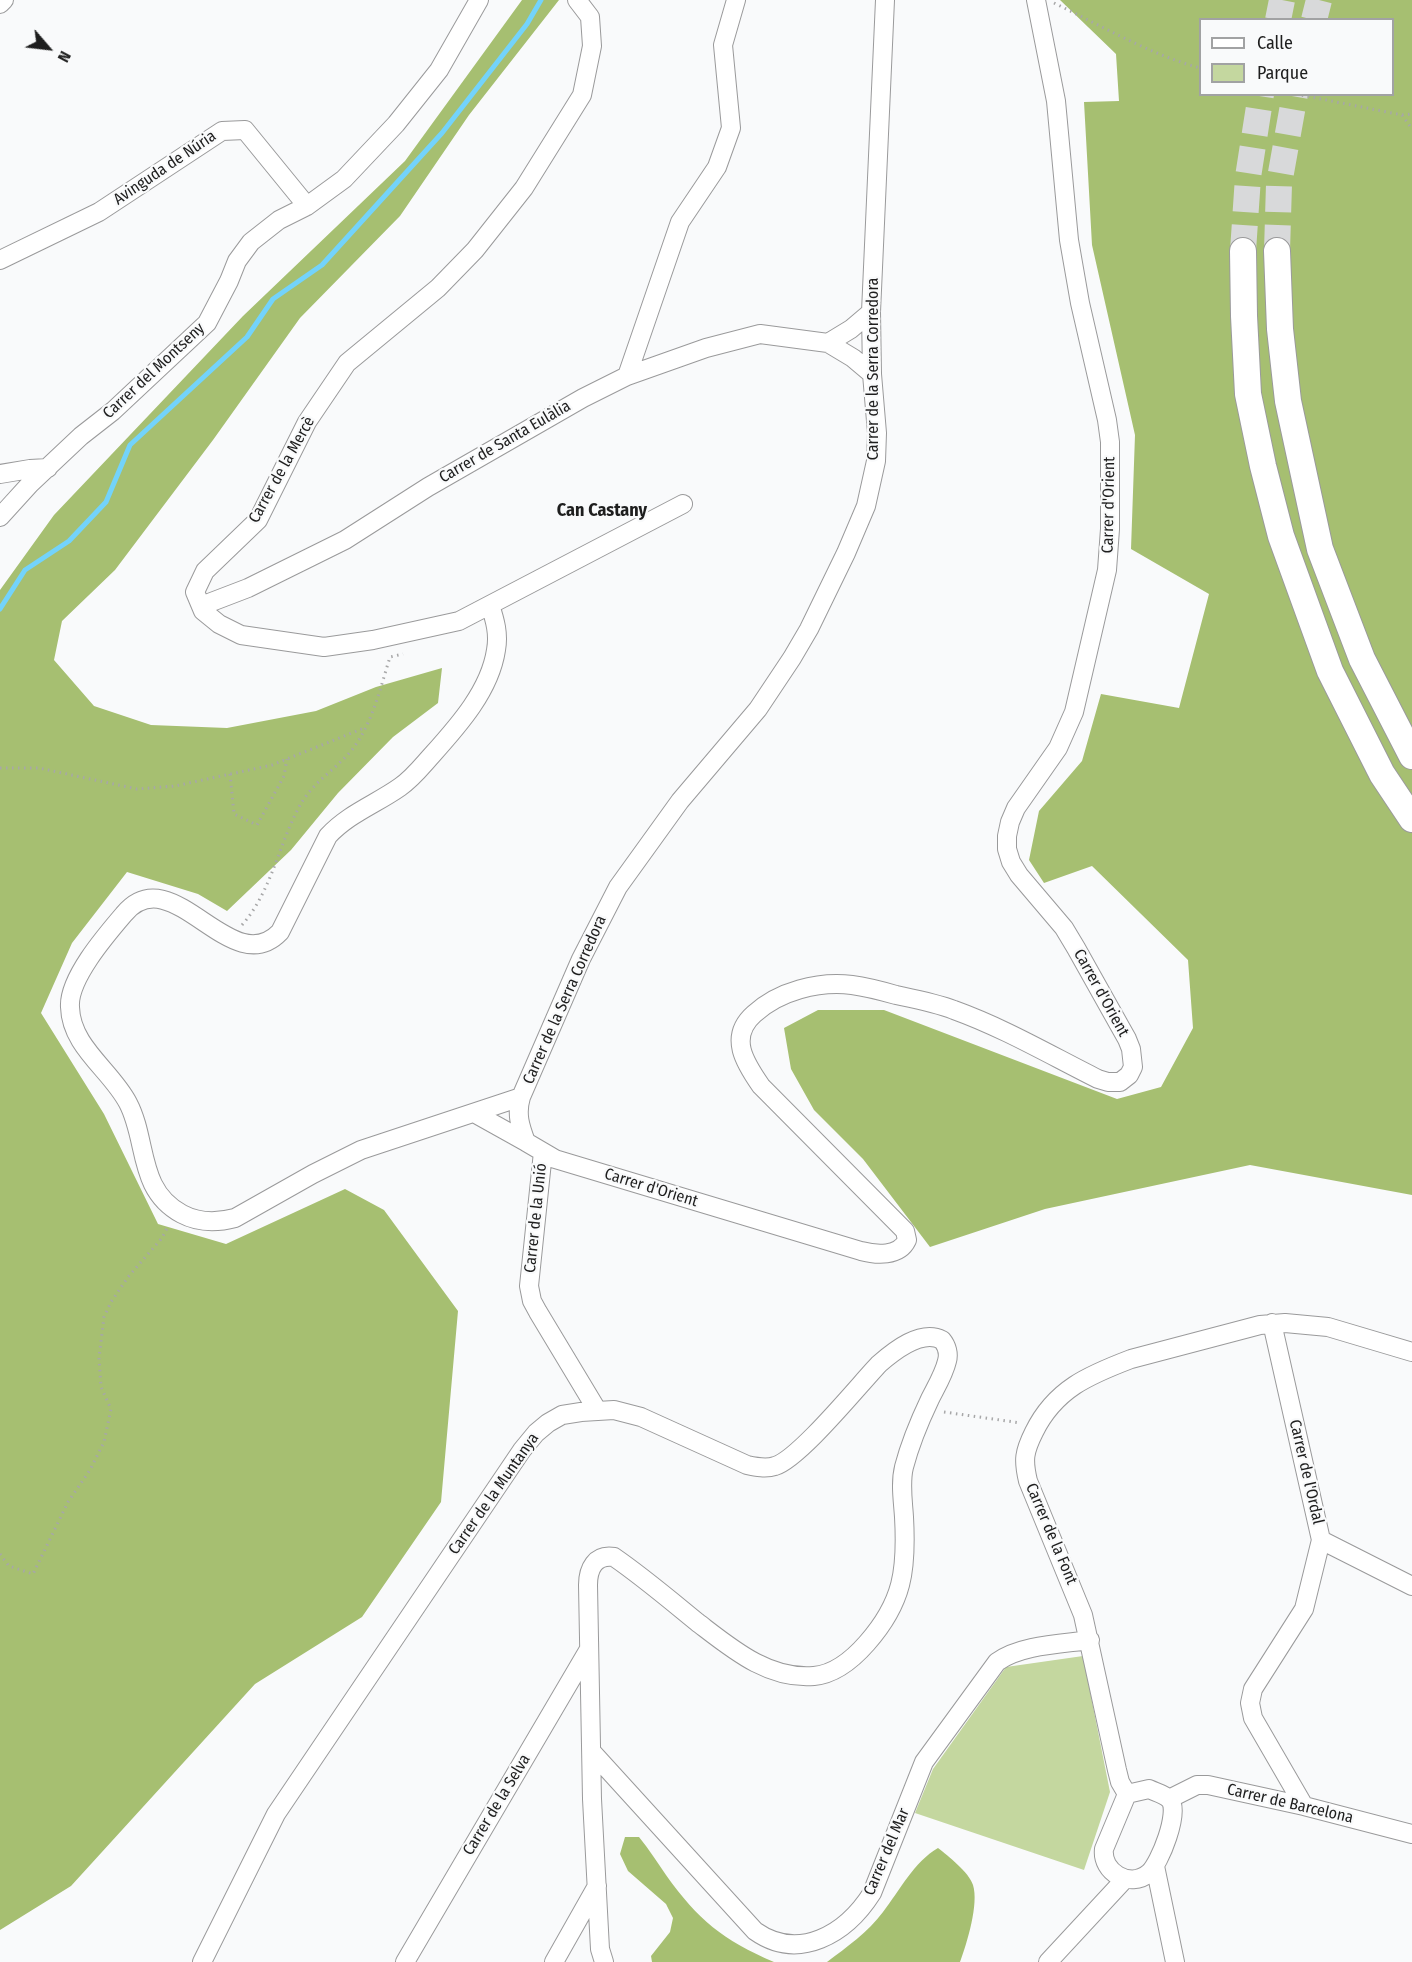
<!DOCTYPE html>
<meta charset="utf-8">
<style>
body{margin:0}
#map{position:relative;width:1412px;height:1962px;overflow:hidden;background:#f9fafb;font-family:"Fira Sans Condensed",sans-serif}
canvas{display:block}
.legend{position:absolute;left:1199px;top:18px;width:195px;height:78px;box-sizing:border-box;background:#f9fafb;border:2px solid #a1a2a3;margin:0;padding:8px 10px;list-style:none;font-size:18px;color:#1e1e1e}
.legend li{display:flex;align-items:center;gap:12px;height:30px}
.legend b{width:30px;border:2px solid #a1a2a3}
.north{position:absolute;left:18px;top:18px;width:60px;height:60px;-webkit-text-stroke:4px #f9fafb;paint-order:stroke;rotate:118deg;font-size:16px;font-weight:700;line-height:24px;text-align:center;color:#1e1e1e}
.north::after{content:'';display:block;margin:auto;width:21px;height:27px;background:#1e1e1e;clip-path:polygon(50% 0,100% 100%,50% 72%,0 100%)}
</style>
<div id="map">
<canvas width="1412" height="1962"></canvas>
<ul class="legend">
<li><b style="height:8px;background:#fff"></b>Calle</li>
<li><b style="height:16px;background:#c4d79f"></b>Parque</li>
</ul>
<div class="north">N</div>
</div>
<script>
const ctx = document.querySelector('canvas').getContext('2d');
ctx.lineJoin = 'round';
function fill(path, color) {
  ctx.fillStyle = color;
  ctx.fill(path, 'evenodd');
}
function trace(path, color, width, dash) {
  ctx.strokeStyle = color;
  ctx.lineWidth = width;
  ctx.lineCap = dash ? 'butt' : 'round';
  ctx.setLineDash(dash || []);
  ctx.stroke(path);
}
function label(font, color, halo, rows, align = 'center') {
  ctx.font = font + ' "Fira Sans Condensed",sans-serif';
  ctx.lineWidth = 4.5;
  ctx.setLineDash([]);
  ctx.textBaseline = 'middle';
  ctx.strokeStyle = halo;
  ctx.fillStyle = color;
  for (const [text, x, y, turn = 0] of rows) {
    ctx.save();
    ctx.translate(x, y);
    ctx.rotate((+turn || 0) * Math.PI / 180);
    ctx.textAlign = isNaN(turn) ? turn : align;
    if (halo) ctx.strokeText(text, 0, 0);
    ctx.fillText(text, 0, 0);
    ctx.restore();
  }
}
fill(new Path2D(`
 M 1083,1656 L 1110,1792 L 1084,1870 L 915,1813 L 933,1769 L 1006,1667 Z`), '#c4d79f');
fill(new Path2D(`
 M 522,0 L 559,0 L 469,115 L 400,216 L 300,318 L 213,440 L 115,570 L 62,621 L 54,660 L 94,706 L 151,725 L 227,728 L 316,711 L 376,687 L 442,668 L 438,703 L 393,737 L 338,793 L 291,850 L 227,911 L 198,894 L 127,872 L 72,943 L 41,1013 L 104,1114 L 158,1224 L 226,1244 L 345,1189 L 384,1210 L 458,1311 L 441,1502 L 362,1617 L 255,1684 L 71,1886 L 0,1930 L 0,590 L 54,515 L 243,316 L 405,161 Z
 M 1060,0 L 1412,0 L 1412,1195 L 1250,1165 L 1045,1209 L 930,1247 L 863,1159 L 814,1110 L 791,1069 L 784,1028 L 818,1010 L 884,1010 L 1117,1099 L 1161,1087 L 1193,1028 L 1188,960 L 1092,866 L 1044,883 L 1029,860 L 1039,811 L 1082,761 L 1101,694 L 1179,708 L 1209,594 L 1131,549 L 1135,435 L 1092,245 L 1084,102 L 1119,101 L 1116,54 ZM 1200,20 L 1392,20 L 1392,94 L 1200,94 Z
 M 625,1837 L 639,1837 C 649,1849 657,1862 666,1875 C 698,1920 723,1940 774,1962 L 652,1962 L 651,1956 L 670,1932 L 673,1918 L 666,1904 L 628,1871 L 620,1854 Z
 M 938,1848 C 948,1856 969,1872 973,1885 C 979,1904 967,1943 960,1962 L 827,1962 C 847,1947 868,1932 883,1912 C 900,1890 914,1862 938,1848 Z`), '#a6bf71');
trace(new Path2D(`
 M 0,609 L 25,570 L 69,541 L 106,502 L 130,445 L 247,337 L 273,299 L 322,265 L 442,133 L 527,24 L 541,0`), '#73d3fb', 5);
trace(new Path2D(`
 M 1278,20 L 1282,0
 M 1314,20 L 1319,0
 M 1243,251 L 1248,177 L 1261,94
 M 1277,251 L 1279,184 L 1295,94`), '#d8d9da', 26, [26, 13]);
const minor = new Path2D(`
 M 577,0 L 590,17 L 592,46 L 582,95 L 524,188 L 475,250 L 438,288 L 347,363 L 307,422 L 258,520 L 205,571 L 195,592 L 203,611 L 219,624 L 241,635 L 324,647 L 373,640 L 459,621 L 683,504
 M 0,4 L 4,0
 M 0,260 L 99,212 L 222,131 L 245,130 L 307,206
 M 828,343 L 851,329 L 871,312
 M 627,376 L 680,222 L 717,167 L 731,128 L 723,45 L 736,0
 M 0,474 L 30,469 L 48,468
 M 0,517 L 30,484 L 81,436 L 113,411 L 207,323 L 229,281 L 237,261 L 251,242 L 279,220 L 307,206 L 344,179 L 396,124 L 439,70 L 479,0
 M 490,605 C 495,620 499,634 496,650 C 490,690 459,725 432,755 C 422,766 413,778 400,787 C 376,804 348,814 328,836 L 280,932 C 231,983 172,856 124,914 C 106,935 68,979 70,1007 C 71,1047 111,1070 128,1103 C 148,1141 137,1190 182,1214 C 199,1223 216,1223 235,1218 L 313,1174 L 361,1150 L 521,1097
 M 201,606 L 248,588 L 345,540 L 428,487 L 583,398 L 627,376 L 706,348 L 760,334 L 828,343 L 853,358 L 872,374
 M 474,1113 L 526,1142 C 520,1126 516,1114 521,1097 L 581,959 L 618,887 L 680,801 L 758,709 L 792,658 L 809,629 L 846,553 L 866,506 L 876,461 L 877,433 L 872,374 L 871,312 L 885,0
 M 526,1142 L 555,1159 L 861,1251 C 876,1255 899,1257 907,1240 L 905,1231 L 761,1086 C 745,1063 728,1037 754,1014 C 779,991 818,981 852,985 C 867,987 882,991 896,995 C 915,999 936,1003 954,1010 C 1004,1028 1050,1055 1098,1079 L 1108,1082 L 1120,1082 L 1129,1075 L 1133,1067 L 1131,1049 L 1127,1039 L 1076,948 L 1064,928 L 1019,875 L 1011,862 L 1007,849 L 1007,836 L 1010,822 L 1016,808 L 1058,748 L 1074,712 L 1107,570 L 1110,529 L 1110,442 L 1107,420 L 1080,303 L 1069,240 L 1056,101 L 1036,0
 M 543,1152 L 529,1286 L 532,1301 L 538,1312 L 597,1410
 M 1272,1323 L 1321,1540 L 1304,1609 L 1253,1689 L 1250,1703 L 1253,1718 L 1304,1806
 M 1321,1540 L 1412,1586
 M 592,1752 L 755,1931 C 799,1962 846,1934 872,1893 L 924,1762 L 997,1662 C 1020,1645 1061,1644 1090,1640
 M 1149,1789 C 1155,1792 1165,1794 1170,1800 C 1180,1812 1160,1863 1149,1873 C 1130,1889 1101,1872 1104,1849 L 1127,1794 Z
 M 1127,1794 L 1120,1782 L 1117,1770 L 1083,1615 L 1028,1481 C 1023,1460 1024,1452 1034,1432 C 1055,1389 1089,1375 1131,1359 L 1260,1325 L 1285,1323 L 1328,1327 L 1412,1352
 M 1169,1799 L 1197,1785 L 1208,1785 L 1304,1806 L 1412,1834
 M 1155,1866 L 1175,1962
 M 202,1962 L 276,1814 L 522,1450 L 536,1433 L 548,1423 L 562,1415 L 581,1412 L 614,1410 L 641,1417 L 747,1465 C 756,1467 766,1469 775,1466 C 799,1459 859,1385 879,1364 C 894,1351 921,1329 942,1340 C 947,1346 949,1354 947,1361 C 944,1374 936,1387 930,1399 C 920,1420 910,1444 904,1467 C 900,1483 903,1501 904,1517 C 907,1570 903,1602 867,1643 C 853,1659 836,1674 814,1676 C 768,1680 731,1648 697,1622 C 670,1600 643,1577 614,1557 C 595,1554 588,1569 588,1585 L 592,1799 L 600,1949 L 604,1962
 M 405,1962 L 589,1649
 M 554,1962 L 597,1886
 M 1048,1962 L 1125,1879`);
const highway = new Path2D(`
 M 1243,251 L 1244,316 L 1248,394 L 1263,466 L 1281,536 L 1330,671 L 1382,774 L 1412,819
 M 1277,251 L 1280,329 L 1288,401 L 1320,549 L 1362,659 L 1412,756`);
trace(minor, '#9a9a9b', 20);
trace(highway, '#9a9a9b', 28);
trace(new Path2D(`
 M 1054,3 C 1102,26 1149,54 1200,68
 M 1296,94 L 1402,115 L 1412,129
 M 1402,115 L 1412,114
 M 0,768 L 39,768 L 137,789 L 175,786 L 272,765 L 364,728
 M 230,774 L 234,814 L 257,825 L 284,776 L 287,759
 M 242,925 C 271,892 278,847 298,809 C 311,783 334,771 351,751 C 372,725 380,689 390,657 L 403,654
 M 944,1412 L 1021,1423
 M 0,1554 L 9,1566 L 33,1574 L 68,1502 L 90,1470 L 104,1442 L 111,1409 L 101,1387 L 99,1358 L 104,1317 L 111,1302 L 128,1277 L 162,1238 L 168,1226`), '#a7a7a8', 3, [1.5, 4.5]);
trace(minor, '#fff', 18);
trace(highway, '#fff', 26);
label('16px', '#1e1e1e', '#f9fafb', [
 ["Avinguda de Núria",165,168,-34],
 ["Carrer de la Serra Corredora",874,369,-90],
 ["Carrer del Montseny",154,371,-43],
 ["Carrer de Santa Eulàlia",505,442,-30],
 ["Carrer de la Mercè",282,470,-61],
 ["Carrer d'Orient",1109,505,-89],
 ["Carrer d'Orient",1101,993,61],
 ["Carrer de la Serra Corredora",565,1000,-66],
 ["Carrer d'Orient",651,1188,17],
 ["Carrer de la Unió",536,1218,-84],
 ["Carrer de l'Ordal",1306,1472,77],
 ["Carrer de la Muntanya",494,1494,-55],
 ["Carrer de la Font",1051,1534,67],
 ["Carrer de Barcelona",1290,1804,13],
 ["Carrer de la Selva",497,1805,-59],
 ["Carrer del Mar",887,1852,-67]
]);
label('bold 18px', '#1e1e1e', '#f9fafb', [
 ["Can Castany",602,511]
]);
</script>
